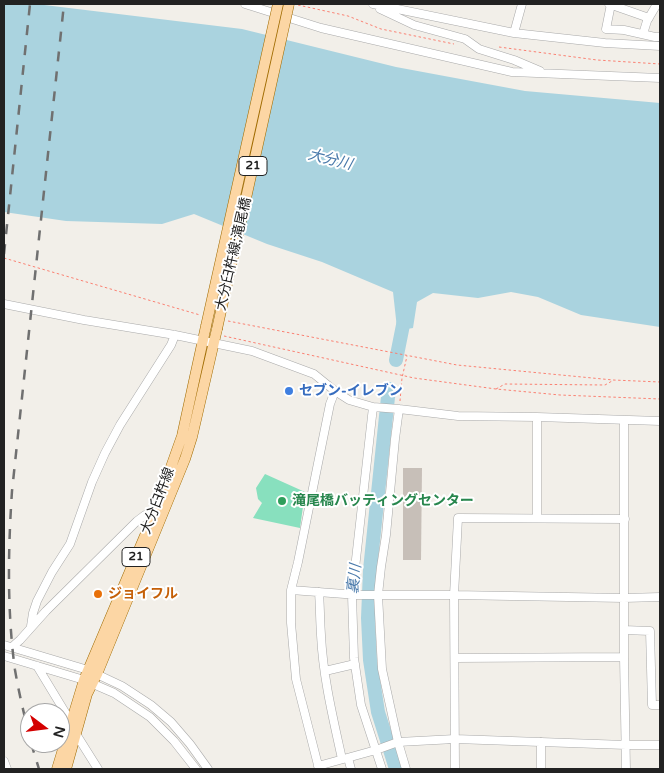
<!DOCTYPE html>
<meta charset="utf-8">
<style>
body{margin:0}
#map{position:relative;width:664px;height:773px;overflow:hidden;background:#f2efe9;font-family:"Varela Round",sans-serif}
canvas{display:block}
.frame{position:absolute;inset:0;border:5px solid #222;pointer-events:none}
.north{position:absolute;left:20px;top:703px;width:50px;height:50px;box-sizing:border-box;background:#fff;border:1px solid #a7a7a7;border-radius:50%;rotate:105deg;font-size:14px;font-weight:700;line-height:20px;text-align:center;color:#222}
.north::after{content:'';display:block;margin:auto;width:18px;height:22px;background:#d40000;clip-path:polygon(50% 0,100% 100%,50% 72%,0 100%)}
</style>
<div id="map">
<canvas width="664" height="773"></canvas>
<div class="frame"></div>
<div class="north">N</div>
</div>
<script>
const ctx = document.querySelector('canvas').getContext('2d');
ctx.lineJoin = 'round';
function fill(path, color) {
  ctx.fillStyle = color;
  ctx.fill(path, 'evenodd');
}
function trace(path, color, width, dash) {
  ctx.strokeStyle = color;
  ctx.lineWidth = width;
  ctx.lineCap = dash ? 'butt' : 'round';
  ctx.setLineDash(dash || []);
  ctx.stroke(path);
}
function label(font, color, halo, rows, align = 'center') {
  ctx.font = font + ' "Varela Round","Noto Sans JP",sans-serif';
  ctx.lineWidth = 4;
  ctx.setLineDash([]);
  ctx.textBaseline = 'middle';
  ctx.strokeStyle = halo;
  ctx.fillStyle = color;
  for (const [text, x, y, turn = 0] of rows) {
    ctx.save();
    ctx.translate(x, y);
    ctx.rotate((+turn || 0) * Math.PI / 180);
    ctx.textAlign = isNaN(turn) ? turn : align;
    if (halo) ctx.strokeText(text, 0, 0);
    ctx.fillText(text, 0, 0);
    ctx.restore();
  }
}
fill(new Path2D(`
 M 265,474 L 305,492 L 300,528 L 253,518 L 262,503 L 258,499 L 256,488 Z`), '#88e0be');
fill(new Path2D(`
 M 4,4 L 36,4 L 242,29 L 396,67 L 525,91 L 660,103 L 660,327 L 581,315 L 538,297 L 511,292 L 478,298 L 433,293 L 417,302 L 413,328 L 407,329 L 397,328 L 393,292 L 322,262 L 267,244 L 194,214 L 162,224 L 66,221 L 4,212 Z`), '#aad3df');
trace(new Path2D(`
 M 396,360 L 406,310
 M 390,389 L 388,397 L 370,570 L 368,618 L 370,660 L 378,712 L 396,769`), '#aad3df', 14);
fill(new Path2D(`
 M 403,468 L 422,468 L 421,560 L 403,560 Z`), '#c7bfb8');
const minor = new Path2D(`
 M 245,4 L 321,28 L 512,72 L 660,78
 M 373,4 L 514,33 L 605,43 L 660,46
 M 609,4 L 649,18
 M 611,4 L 606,29 L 624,30 L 655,37 L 660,37
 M 380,9 L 414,25 L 465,39 L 479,49 L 514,60 L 540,71
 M 514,33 L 522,4
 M 643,34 L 647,21 L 657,4
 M 4,304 L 84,320 L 175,335 L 252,351 L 314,374 L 335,391 L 349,400 L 373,407 L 399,409 L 458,416 L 537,417 L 660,421
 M 373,407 L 352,595 L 354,658 L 361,705 L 382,769
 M 399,409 L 395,439 L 386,535 L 381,567 L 378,595 L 382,669 L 398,742 L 406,769
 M 624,421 L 624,657 L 626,769
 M 537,518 L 537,417
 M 291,590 L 358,595 L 454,595 L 624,598 L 660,597
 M 319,592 C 320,606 320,621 321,635 C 323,677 333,718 342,759
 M 31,626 L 33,613 L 37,601 L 52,572 L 70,544 L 92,482 L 105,453 L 120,425 L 171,345 L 175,335
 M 624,630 L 650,631 L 652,705 L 660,705
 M 4,645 L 88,670 L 122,686 L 151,705 L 171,722 L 190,744 L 208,769
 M 12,647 L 20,640 L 46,611 L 137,521 L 145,515 L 155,512
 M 4,656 L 84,680 L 114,693 L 150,717 L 174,741 L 196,769
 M 455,658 L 624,657
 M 37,666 L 71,722
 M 325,671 L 355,664
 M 76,734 L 98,769
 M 348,758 L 351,769
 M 4,761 L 7,769
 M 318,766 L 376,750 L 398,742 L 455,739 L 626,745 L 660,745
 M 319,769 L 296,679 L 291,623 L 291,590 L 298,562 L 330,404 L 335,391
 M 455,769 L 454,595 L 458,518 L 625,519
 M 541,769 L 541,742`);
const major = new Path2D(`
 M 57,769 L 84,680 L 155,512 L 182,436 L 206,326
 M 66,769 L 87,694 L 97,674 L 185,459 L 192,437 L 217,329`);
trace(minor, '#a9a9a9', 9);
trace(major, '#a06b00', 11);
trace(new Path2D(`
 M 298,5 L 348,16 L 381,29 L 454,44
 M 499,47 L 597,60 L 660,64
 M 4,258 L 200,315
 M 228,321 L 457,365 L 613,380 L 660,382
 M 224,336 L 414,378 L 496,389 L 560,395 L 660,399
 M 496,389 L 505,384 L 605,385 L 612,381
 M 400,401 L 402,378 L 407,356`), '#fa8072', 1, [2.5, 2.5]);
trace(minor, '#fff', 8);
trace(major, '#fcd6a4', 10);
trace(new Path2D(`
 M 4,254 L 30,4
 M 30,737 C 24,715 19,693 15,670 C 7,611 8,551 12,491 L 64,4
 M 31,743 L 39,769`), '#707070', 2.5, [10, 10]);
const majorBridge = new Path2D(`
 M 206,326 L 278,4
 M 217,329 L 289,4`);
trace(majorBridge, '#a06b00', 11, []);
trace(majorBridge, '#fcd6a4', 10);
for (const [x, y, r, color] of [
 [289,391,5,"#3f7fe0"],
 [282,501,5,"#2e9e5b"],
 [98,594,5,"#e8710a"]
]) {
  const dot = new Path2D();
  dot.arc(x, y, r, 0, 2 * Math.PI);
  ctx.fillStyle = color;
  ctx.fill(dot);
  trace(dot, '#fff', 2);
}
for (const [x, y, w] of [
 [253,166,28],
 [136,557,28]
]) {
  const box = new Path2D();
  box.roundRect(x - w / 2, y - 9.5, w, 19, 4);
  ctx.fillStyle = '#fff';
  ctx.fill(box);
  trace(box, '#222', 1);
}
label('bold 12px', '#222', null, [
 ["21",253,166],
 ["21",136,557]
]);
label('14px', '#222', '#fff', [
 ["大分臼杵線;滝尾橋",234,254,-77],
 ["大分臼杵線",158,501,-69]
]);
label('bold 14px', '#366cbe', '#fff', [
 ["セブン-イレブン",299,391]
], 'left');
label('bold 14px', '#27864d', '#fff', [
 ["滝尾橋バッティングセンター",292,501]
], 'left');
label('bold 14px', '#c56008', '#fff', [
 ["ジョイフル",108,594]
], 'left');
label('italic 15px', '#4a7aab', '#fff', [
 ["大分川",330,160,14],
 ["裏川",355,579,-84]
]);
</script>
